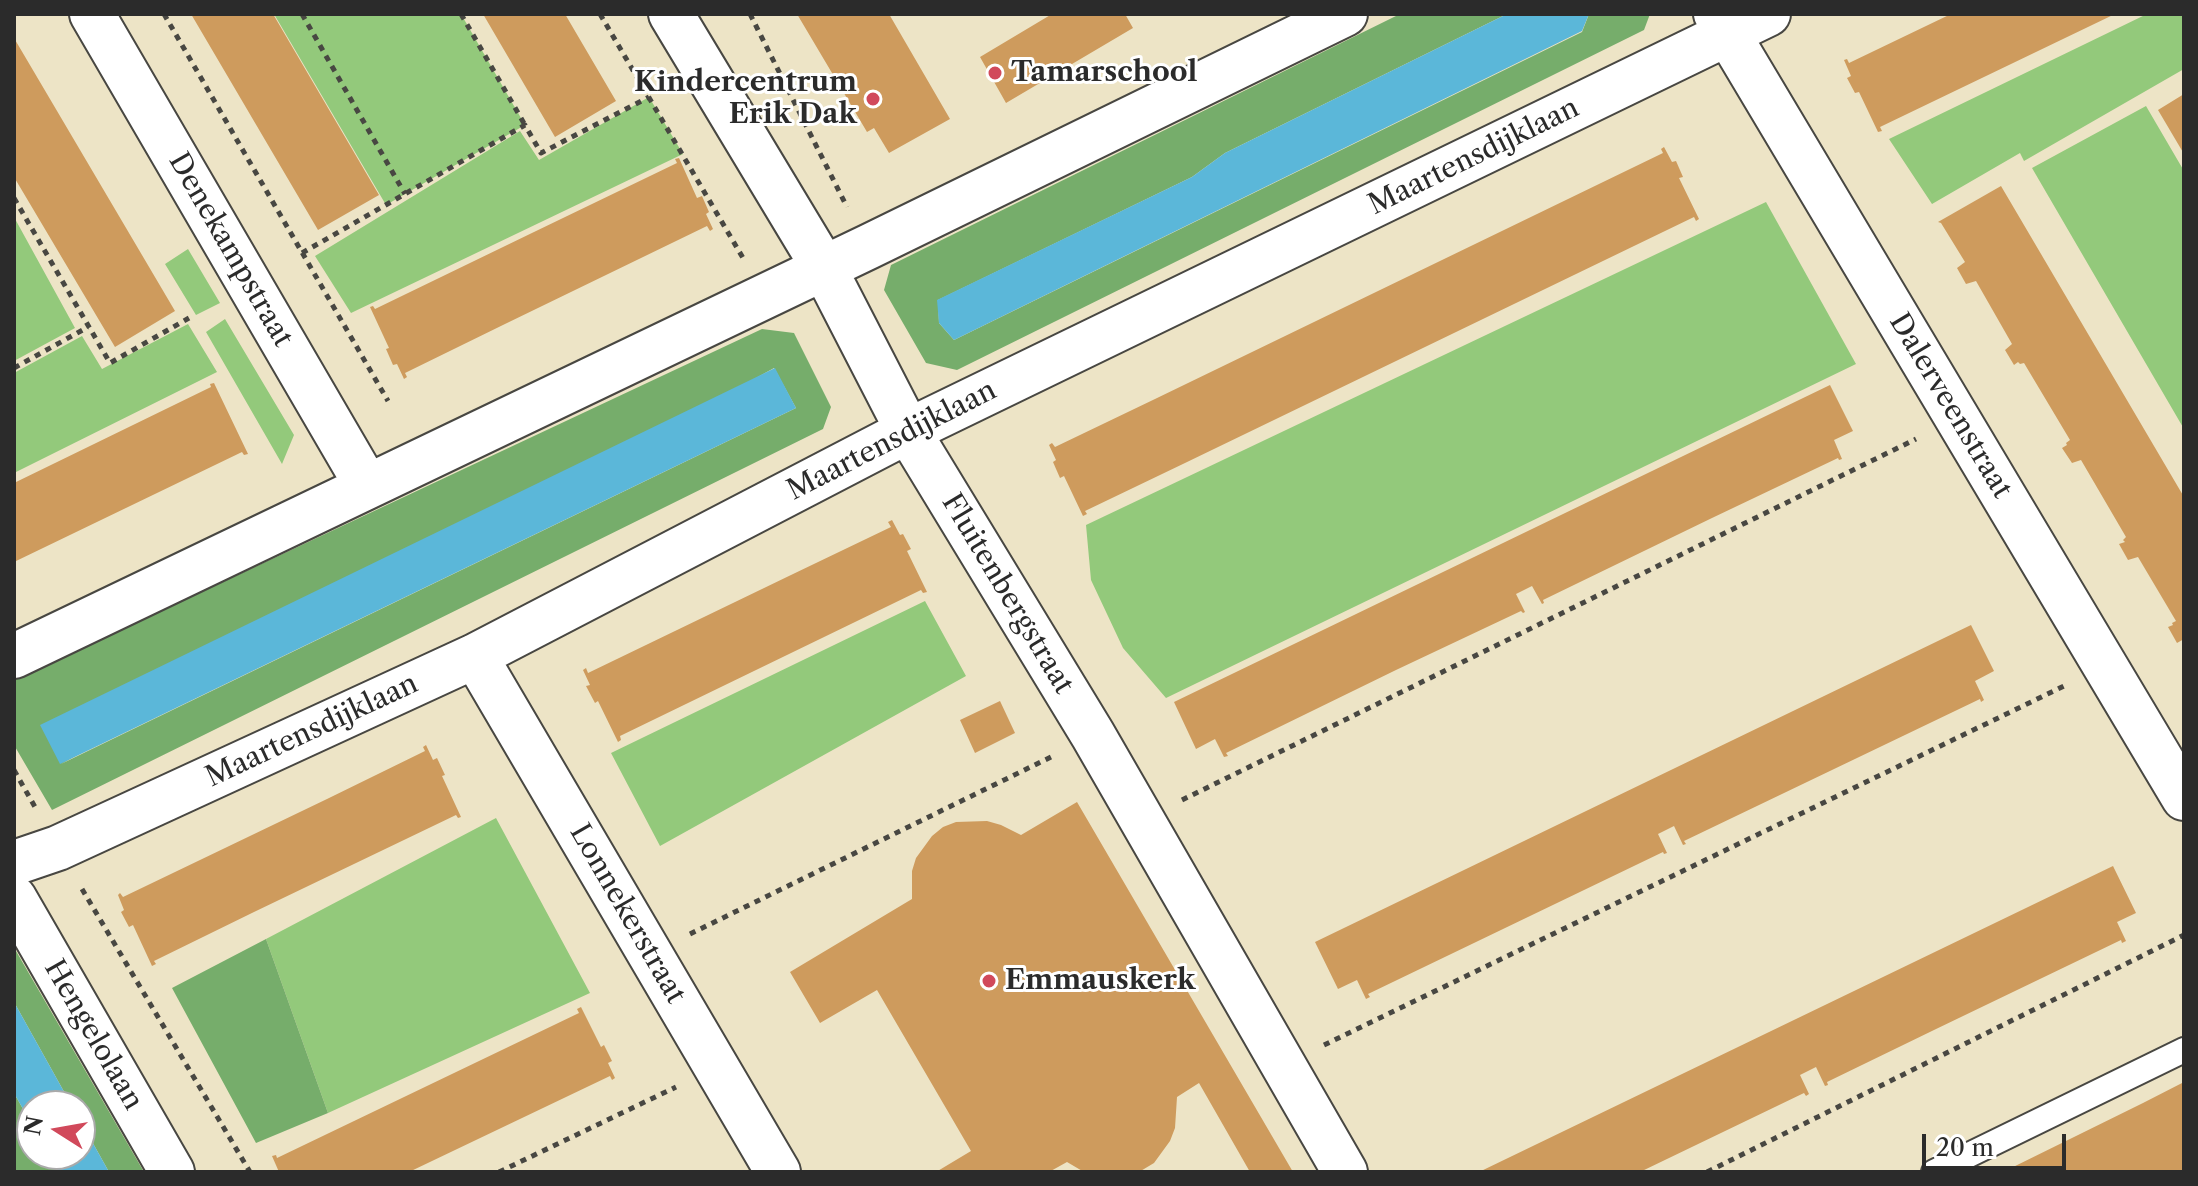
<!DOCTYPE html>
<style>
body{margin:0}
#map{position:relative;width:2198px;height:1186px;overflow:hidden;background:#ede4c6;font-family:"Libre Caslon Text",serif}
canvas{display:block}
.frame{position:absolute;inset:0;border:16px solid #2b2b2b;pointer-events:none}
.north{position:absolute;left:16px;top:1090px;width:80px;height:80px;box-sizing:border-box;background:#fff;border:2px solid #aaa;border-radius:50%;rotate:281deg;font-size:22px;font-weight:700;line-height:32px;text-align:center;color:#2b2b2b}
.north::after{content:'';display:block;margin:auto;width:28px;height:36px;background:#d1495b;clip-path:polygon(50% 0,100% 100%,50% 72%,0 100%)}
.scale{position:absolute;left:1922px;top:1134px;width:144px;height:36px;box-sizing:border-box;border:4px solid #2b2b2b;border-top:0;padding-left:10px;font-size:24px;line-height:28px;white-space:nowrap;color:#2b2b2b;-webkit-text-stroke:6px #fff;paint-order:stroke}
</style>
<div id="map">
<canvas width="2198" height="1186"></canvas>
<div class="frame"></div>
<div class="north">N</div>
<div class="scale">20 m</div>
</div>
<script>
const ctx = document.querySelector('canvas').getContext('2d');
ctx.lineJoin = 'round';
function fill(path, color) {
  ctx.fillStyle = color;
  ctx.fill(path, 'evenodd');
}
function trace(path, color, width, dash) {
  ctx.strokeStyle = color;
  ctx.lineWidth = width;
  ctx.lineCap = dash ? 'butt' : 'round';
  ctx.setLineDash(dash || []);
  ctx.stroke(path);
}
function label(font, color, halo, rows, align = 'center') {
  ctx.font = font + ' "Libre Caslon Text",serif';
  ctx.lineWidth = 6;
  ctx.setLineDash([]);
  ctx.textBaseline = 'middle';
  ctx.strokeStyle = halo;
  ctx.fillStyle = color;
  for (const [text, x, y, turn = 0] of rows) {
    ctx.save();
    ctx.translate(x, y);
    ctx.rotate((+turn || 0) * Math.PI / 180);
    ctx.textAlign = isNaN(turn) ? turn : align;
    if (halo) ctx.strokeText(text, 0, 0);
    ctx.fillText(text, 0, 0);
    ctx.restore();
  }
}
fill(new Path2D(`
 M 274,14 L 461,14 L 525,125 L 386,205 Z
 M 2147,14 L 2184,14 L 2184,69 L 2024,161 L 2020,153 L 1932,204 L 1889,139 Z
 M 649,97 L 683,154 L 351,313 L 315,256 L 520,131 L 539,160 Z
 M 2146,106 L 2184,171 L 2184,429 L 2032,168 Z
 M 1766,202 L 1856,364 L 1166,698 L 1123,648 L 1091,580 L 1086,525 Z
 M 14,217 L 75,328 L 14,361 Z
 M 188,249 L 220,303 L 196,315 L 165,264 Z
 M 225,319 L 294,435 L 282,464 L 206,332 Z
 M 188,324 L 217,372 L 14,473 L 14,373 L 82,336 L 102,369 Z
 M 925,601 L 966,676 L 660,846 L 611,753 Z
 M 496,818 L 590,993 L 328,1113 L 266,939 Z`), '#93c97b');
fill(new Path2D(`
 M 1400,14 L 1507,14 L 1225,153 L 1192,177 L 938,300 L 939,323 L 954,340 L 1582,32 L 1589,14 L 1650,14 L 1644,30 L 957,370 L 926,363 L 884,290 L 891,265 Z
 M 762,329 L 794,333 L 831,407 L 823,429 L 52,810 L 14,745 L 14,680 ZM 774,368 L 796,408 L 61,764 Z
 M 266,939 L 328,1113 L 256,1143 L 172,988 Z
 M 14,951 L 16,951 L 144,1172 L 109,1172 L 80,1120 L 80,1106 L 72,1106 L 14,1002 Z
 M 14,1093 L 32,1125 L 32,1154 L 48,1154 L 58,1172 L 14,1172 Z`), '#76ad6b');
fill(new Path2D(`
 M 1507,14 L 1589,14 L 1582,31 L 954,340 L 939,323 L 937,300 L 1192,177 L 1225,153 Z
 M 775,368 L 796,408 L 60,764 L 40,725 Z
 M 14,1002 L 72,1106 L 32,1106 L 32,1125 L 14,1093 Z
 M 80,1120 L 109,1172 L 58,1172 L 48,1154 L 80,1154 Z`), '#5bb7d9');
fill(new Path2D(`
 M 191,14 L 273,14 L 379,195 L 318,230 Z
 M 483,14 L 565,14 L 616,101 L 555,137 Z
 M 797,14 L 889,14 L 950,119 L 889,153 L 874,128 L 867,132 Z
 M 1052,14 L 1125,14 L 1133,28 L 1006,103 L 980,57 Z
 M 1951,14 L 2115,14 L 1880,127 L 1882,131 L 1878,132 L 1859,92 L 1855,93 L 1847,78 L 1851,76 L 1844,60 L 1847,59 L 1849,63 Z
 M 14,38 L 175,311 L 115,347 L 14,177 Z
 M 2184,94 L 2184,154 L 2158,110 Z
 M 1664,147 L 1672,162 L 1676,161 L 1683,177 L 1679,178 L 1699,219 L 1696,221 L 1694,217 L 1185,463 L 1085,511 L 1087,514 L 1083,516 L 1064,476 L 1060,478 L 1053,462 L 1056,460 L 1049,445 L 1052,443 L 1055,447 L 1155,399 L 1663,153 L 1661,149 Z
 M 679,158 L 697,198 L 702,196 L 709,212 L 706,214 L 713,229 L 710,231 L 707,226 L 505,324 L 405,373 L 407,377 L 404,379 L 397,364 L 393,365 L 386,349 L 389,348 L 370,307 L 373,306 L 375,309 L 534,232 L 677,163 L 675,159 Z
 M 2001,186 L 2184,497 L 2184,639 L 2177,643 L 2168,627 L 2173,625 L 2172,623 L 2176,621 L 2138,557 L 2128,560 L 2119,544 L 2125,542 L 2123,540 L 2126,537 L 2081,460 L 2072,463 L 2062,448 L 2067,445 L 2066,443 L 2070,440 L 2024,363 L 2020,364 L 2018,362 L 2014,365 L 2005,350 L 2012,344 L 1976,281 L 1966,284 L 1957,268 L 1965,262 L 1941,223 L 1938,222 Z
 M 214,383 L 248,454 L 244,455 L 242,452 L 14,562 L 14,483 L 211,387 L 210,384 Z
 M 1830,385 L 1853,431 L 1834,440 L 1842,459 L 1839,460 L 1838,458 L 1712,518 L 1543,600 L 1544,603 L 1542,604 L 1532,586 L 1516,594 L 1525,612 L 1523,613 L 1521,611 L 1396,670 L 1226,753 L 1228,756 L 1224,757 L 1215,739 L 1196,749 L 1174,702 Z
 M 892,520 L 900,535 L 903,534 L 911,549 L 907,551 L 927,592 L 923,593 L 921,590 L 721,687 L 620,736 L 621,740 L 618,742 L 598,701 L 595,703 L 586,686 L 590,685 L 583,670 L 586,668 L 588,673 L 791,575 L 891,527 L 888,522 Z
 M 1971,625 L 1994,671 L 1975,681 L 1984,700 L 1981,702 L 1980,699 L 1684,841 L 1686,844 L 1683,845 L 1674,826 L 1658,834 L 1667,853 L 1664,854 L 1663,852 L 1368,994 L 1370,997 L 1366,999 L 1357,980 L 1338,989 L 1315,942 Z
 M 1000,701 L 1015,733 L 975,753 L 960,720 Z
 M 426,745 L 433,760 L 437,758 L 445,775 L 442,776 L 461,817 L 458,818 L 456,815 L 254,912 L 154,961 L 156,964 L 152,966 L 133,925 L 129,927 L 121,912 L 124,910 L 118,895 L 120,893 L 123,897 L 327,799 L 425,751 L 423,747 Z
 M 1077,802 L 1293,1172 L 1250,1172 L 1199,1083 L 1177,1097 L 1175,1128 L 1170,1141 L 1154,1163 L 1139,1172 L 1084,1172 L 1067,1162 L 1049,1172 L 936,1172 L 971,1151 L 877,990 L 820,1023 L 790,972 L 912,899 L 912,871 L 916,858 L 932,836 L 943,827 L 956,822 L 987,821 L 1001,825 L 1021,835 Z
 M 2113,866 L 2136,913 L 2117,922 L 2126,941 L 2122,943 L 2121,940 L 1934,1030 L 1827,1082 L 1828,1085 L 1825,1086 L 1816,1067 L 1800,1075 L 1809,1094 L 1806,1096 L 1804,1093 L 1640,1172 L 1479,1172 Z
 M 581,1007 L 601,1047 L 604,1045 L 612,1061 L 608,1063 L 615,1078 L 612,1080 L 610,1076 L 409,1172 L 279,1172 L 272,1156 L 276,1155 L 277,1158 L 579,1013 L 577,1009 Z
 M 2184,1082 L 2184,1172 L 2003,1172 L 2143,1103 Z`), '#ce9b5d');
const lane = new Path2D(`
 M 1934,1172 L 2184,1050`);
const street = new Path2D(`
 M 92,14 L 367,486
 M 671,14 L 824,268 L 908,431 L 1093,735 L 1345,1172
 M 1716,14 L 2184,798
 M 14,656 L 868,247 L 1345,14
 M 475,656 L 778,1172
 M 14,863 L 58,848 L 475,656 L 908,431 L 1768,14
 M 14,898 L 172,1172`);
trace(lane, '#484742', 28);
trace(street, '#484742', 48);
trace(new Path2D(`
 M 164,14 L 388,401
 M 302,14 L 405,194
 M 461,14 L 525,125
 M 600,14 L 743,258
 M 750,14 L 847,207
 M 14,198 L 110,363 L 189,318
 M 302,253 L 525,125 L 541,153 L 649,97
 M 14,368 L 88,327
 M 14,770 L 35,807
 M 1182,800 L 1916,439
 M 82,889 L 250,1172
 M 690,934 L 1051,757
 M 1324,1045 L 2064,686
 M 499,1172 L 676,1087
 M 1707,1172 L 2184,935`), '#484742', 5, [6, 6]);
trace(lane, '#fff', 24);
trace(street, '#fff', 44);
for (const [x, y, r, color] of [
 [995,73,8,"#d1495b"],
 [873,99,8,"#d1495b"],
 [989,981,8,"#d1495b"]
]) {
  const dot = new Path2D();
  dot.arc(x, y, r, 0, 2 * Math.PI);
  ctx.fillStyle = color;
  ctx.fill(dot);
  trace(dot, '#fff', 3);
}
label('bold 28px', '#2b2b2b', '#fff', [
 ["Tamarschool",1011,73],
 ["Kindercentrum",857,83,"right"],
 ["Erik Dak",857,115,"right"],
 ["Emmauskerk",1005,981]
], 'left');
label('28px', '#2b2b2b', '#fff', [
 ["Maartensdijklaan",1474,157,-26],
 ["Denekampstraat",230,250,60],
 ["Dalerveenstraat",1950,406,59],
 ["Maartensdijklaan",892,441,-27],
 ["Fluitenbergstraat",1007,594,59],
 ["Maartensdijklaan",312,731,-25],
 ["Lonnekerstraat",627,914,60],
 ["Hengelolaan",93,1035,60]
]);
</script>
